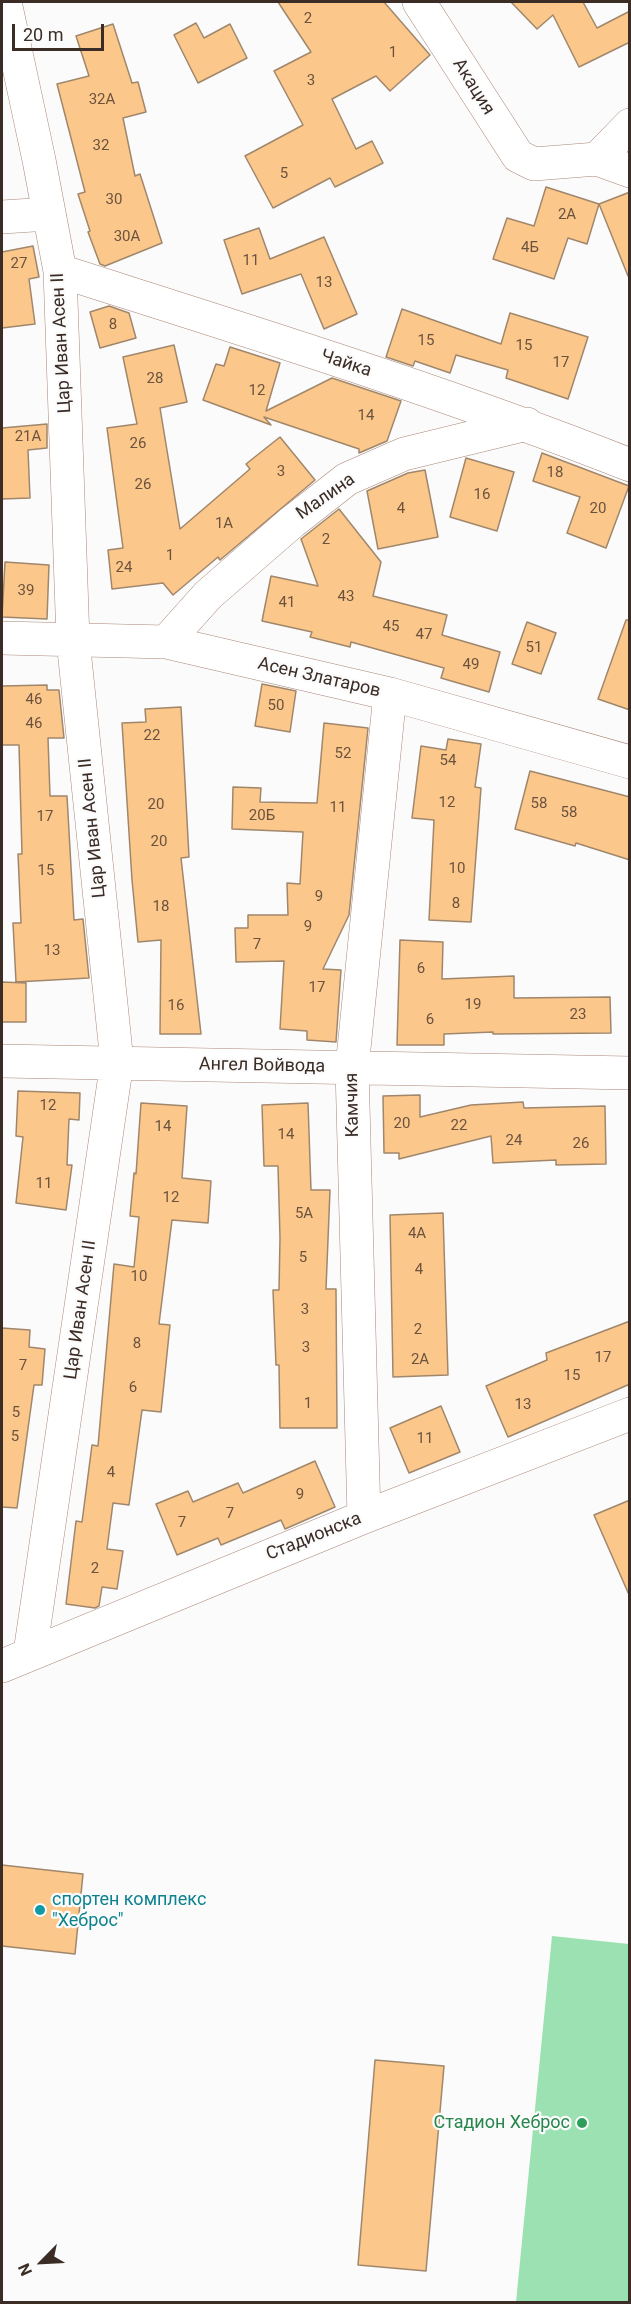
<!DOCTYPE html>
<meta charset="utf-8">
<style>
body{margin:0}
#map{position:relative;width:631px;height:2304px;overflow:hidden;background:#fbfbfb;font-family:Roboto,sans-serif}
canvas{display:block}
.frame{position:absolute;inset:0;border:3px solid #3b2c26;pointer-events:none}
.north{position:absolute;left:12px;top:2232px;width:60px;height:60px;-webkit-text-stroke:4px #fbfbfb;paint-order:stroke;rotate:246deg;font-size:16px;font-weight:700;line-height:24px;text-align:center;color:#3b2c26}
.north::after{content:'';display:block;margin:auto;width:21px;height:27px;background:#3b2c26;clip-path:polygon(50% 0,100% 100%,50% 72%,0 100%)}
.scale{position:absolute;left:12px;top:24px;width:92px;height:27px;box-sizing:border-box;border:3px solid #3b2c26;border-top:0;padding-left:8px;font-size:18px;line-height:21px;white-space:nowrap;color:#3b2c26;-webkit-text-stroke:4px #fbfbfb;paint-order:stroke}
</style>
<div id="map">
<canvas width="631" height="2304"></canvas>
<div class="frame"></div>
<div class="north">N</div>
<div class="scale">20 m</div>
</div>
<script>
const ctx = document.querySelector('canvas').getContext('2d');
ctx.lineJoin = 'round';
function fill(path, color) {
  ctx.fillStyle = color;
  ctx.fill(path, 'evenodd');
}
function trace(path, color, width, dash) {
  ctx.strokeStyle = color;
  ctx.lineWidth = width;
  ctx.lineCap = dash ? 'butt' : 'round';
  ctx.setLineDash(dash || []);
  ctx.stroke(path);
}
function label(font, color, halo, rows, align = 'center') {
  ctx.font = font + ' Roboto,sans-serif';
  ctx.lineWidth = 4.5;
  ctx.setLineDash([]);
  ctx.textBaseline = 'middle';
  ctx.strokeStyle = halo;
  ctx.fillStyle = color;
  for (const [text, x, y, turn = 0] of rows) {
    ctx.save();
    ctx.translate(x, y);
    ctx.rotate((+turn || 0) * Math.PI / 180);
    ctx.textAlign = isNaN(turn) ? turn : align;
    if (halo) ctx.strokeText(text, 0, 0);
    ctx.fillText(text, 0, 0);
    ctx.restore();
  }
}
fill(new Path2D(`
 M 552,1936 L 629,1944 L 629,2302 L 516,2302 Z`), '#9ce1b1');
const building = new Path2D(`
 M 278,2 L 384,2 L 430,55 L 390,91 L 376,76 L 332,99 L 356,149 L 372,141 L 383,163 L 335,187 L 330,178 L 273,208 L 245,156 L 303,125 L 274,71 L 311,52 Z
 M 511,2 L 583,2 L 597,28 L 630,11 L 630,42 L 579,67 L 553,15 L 537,29 Z
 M 196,23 L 204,38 L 230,24 L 247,58 L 198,83 L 174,35 Z
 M 113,24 L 132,83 L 138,82 L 146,112 L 123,118 L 135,176 L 140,174 L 162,243 L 105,266 L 100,264 L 88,232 L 90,231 L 78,194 L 85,192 L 57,84 L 89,76 L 76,36 Z
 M 546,187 L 599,204 L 587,244 L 568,238 L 554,279 L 493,259 L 507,218 L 534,226 Z
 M 630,192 L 630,276 L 628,276 L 599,204 Z
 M 259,228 L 270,259 L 324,237 L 357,314 L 324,329 L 301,274 L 242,294 L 224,240 Z
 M 33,246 L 39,277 L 29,279 L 35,324 L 2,328 L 2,252 Z
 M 109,306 L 129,313 L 136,338 L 100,348 L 90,312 Z
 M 402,309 L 501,344 L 510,313 L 588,337 L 568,399 L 506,378 L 508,370 L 456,355 L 450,373 L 415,361 L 413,366 L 386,357 Z
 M 174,345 L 187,402 L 160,408 L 180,529 L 250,469 L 246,464 L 280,437 L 315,480 L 220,560 L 218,557 L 173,595 L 163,583 L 112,589 L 108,550 L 123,548 L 107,428 L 137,424 L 123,357 Z
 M 230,347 L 280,363 L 266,411 L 332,378 L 401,401 L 387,441 L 359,453 L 359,449 L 264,417 L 271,425 L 203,400 L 216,364 L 224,366 Z
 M 47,424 L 47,448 L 28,450 L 30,498 L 2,499 L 2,428 Z
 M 542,453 L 629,486 L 606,548 L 567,533 L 580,497 L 533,481 Z
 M 466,458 L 514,472 L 497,531 L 450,517 Z
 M 425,470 L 438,537 L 378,549 L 367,491 L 408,473 Z
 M 339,509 L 381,562 L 373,596 L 447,615 L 442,635 L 500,652 L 489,692 L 441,678 L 444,668 L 351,642 L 350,647 L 310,637 L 312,632 L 262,621 L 271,576 L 318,586 L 301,539 Z
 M 5,562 L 49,565 L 47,619 L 2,617 Z
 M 626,620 L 630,620 L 630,710 L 598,699 Z
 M 527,622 L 556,633 L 541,674 L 512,664 Z
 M 262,684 L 296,691 L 290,732 L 255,726 Z
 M 47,685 L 47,690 L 59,690 L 64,738 L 48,738 L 50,796 L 67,796 L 74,920 L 83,919 L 89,978 L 16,982 L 13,923 L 21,923 L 18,854 L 22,854 L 19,745 L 2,745 L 2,686 Z
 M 181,707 L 189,857 L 181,858 L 201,1034 L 160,1034 L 161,940 L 138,942 L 132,880 L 122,723 L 146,722 L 145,709 Z
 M 324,723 L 368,728 L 349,915 L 323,969 L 341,970 L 336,1042 L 307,1040 L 307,1031 L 280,1029 L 284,961 L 236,962 L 235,928 L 248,928 L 248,915 L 288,915 L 287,883 L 300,884 L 303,832 L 232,829 L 233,787 L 261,788 L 260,802 L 317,803 Z
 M 448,739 L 481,744 L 475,787 L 481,788 L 471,922 L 429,920 L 434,820 L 412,818 L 421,746 L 446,750 Z
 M 530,771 L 630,797 L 630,860 L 576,843 L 575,846 L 515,829 Z
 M 400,940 L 443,942 L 442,979 L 514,976 L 514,998 L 610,997 L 611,1033 L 493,1034 L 493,1032 L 444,1034 L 444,1045 L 397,1045 Z
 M 2,982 L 26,983 L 26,1022 L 2,1022 Z
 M 18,1091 L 80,1093 L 79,1120 L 69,1119 L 67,1165 L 72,1165 L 66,1210 L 16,1203 L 23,1137 L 16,1136 Z
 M 420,1095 L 420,1117 L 471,1105 L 523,1102 L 524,1108 L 605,1106 L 606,1164 L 556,1165 L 556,1160 L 493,1163 L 491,1136 L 399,1159 L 399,1153 L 384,1153 L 383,1096 Z
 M 141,1103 L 187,1106 L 182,1178 L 211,1181 L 208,1223 L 172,1220 L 159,1324 L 170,1325 L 161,1412 L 142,1410 L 129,1505 L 113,1503 L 107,1549 L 123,1551 L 117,1589 L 102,1587 L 99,1606 L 95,1608 L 66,1604 L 76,1521 L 82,1522 L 92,1445 L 98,1446 L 114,1264 L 134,1267 L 139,1217 L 130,1216 L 134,1173 L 136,1174 Z
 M 308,1103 L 311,1190 L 330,1190 L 326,1289 L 336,1289 L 337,1428 L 280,1428 L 279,1365 L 276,1365 L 273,1290 L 279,1290 L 280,1238 L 278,1166 L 264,1166 L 262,1105 Z
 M 443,1213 L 448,1375 L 393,1377 L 390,1215 Z
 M 630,1321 L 630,1384 L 508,1437 L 486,1386 L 547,1360 L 546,1353 Z
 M 2,1328 L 30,1330 L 29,1347 L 45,1349 L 42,1385 L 34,1385 L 17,1508 L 2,1507 Z
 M 441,1406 L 460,1452 L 409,1473 L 390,1428 Z
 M 315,1461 L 335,1507 L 285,1529 L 281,1520 L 221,1545 L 218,1538 L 177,1555 L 156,1504 L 188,1491 L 193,1502 L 238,1483 L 243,1493 Z
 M 630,1500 L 630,1597 L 594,1515 Z
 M 2,1865 L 83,1874 L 75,1954 L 2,1946 Z
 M 375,2060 L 444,2066 L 426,2271 L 358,2265 Z`);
fill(building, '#fcc78a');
trace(building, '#a0876c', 1.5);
const minor = new Path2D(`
 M 5,2 L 39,160 L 60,271 L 73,640 L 117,1062 L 30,1653
 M 419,2 L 518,156 L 534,164 L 597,159 L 630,171
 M 597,159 L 630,125
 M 2,217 L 49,214
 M 60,271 C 251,332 443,391 630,465
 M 2,638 L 166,642 L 390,694 L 630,762
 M 166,642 L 208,595 L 292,522 L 347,479 L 404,454 L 527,424
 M 2,1061 L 630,1073
 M 364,1517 L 352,1068 L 390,694
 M 2,1666 L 364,1517 L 630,1414`);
trace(minor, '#aa8777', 34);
trace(minor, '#fff', 33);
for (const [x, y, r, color] of [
 [40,1910,6,"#0f9aa8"],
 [582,2123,6,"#2e9e5b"]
]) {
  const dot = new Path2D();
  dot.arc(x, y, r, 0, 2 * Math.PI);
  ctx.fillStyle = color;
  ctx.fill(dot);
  trace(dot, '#fbfbfb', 2);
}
label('15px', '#6b533f', null, [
 ["2",308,19],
 ["1",393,53],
 ["3",311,81],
 ["32А",102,100],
 ["32",101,146],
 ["5",284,174],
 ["30",114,200],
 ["2А",567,215],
 ["30А",127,237],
 ["4Б",530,248],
 ["11",251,261],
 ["27",19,264],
 ["13",324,283],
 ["8",113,325],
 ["15",426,341],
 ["15",524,346],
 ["17",561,363],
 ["28",155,379],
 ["12",257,391],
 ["14",366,416],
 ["21А",28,437],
 ["26",138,444],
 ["3",281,472],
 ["18",555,473],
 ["26",143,485],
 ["16",482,495],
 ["4",401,509],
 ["20",598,509],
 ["1А",224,524],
 ["2",326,540],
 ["1",170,556],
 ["24",124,568],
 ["39",26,591],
 ["43",346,597],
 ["41",287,603],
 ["45",391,627],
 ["47",424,635],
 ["51",534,648],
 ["49",471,665],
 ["46",34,700],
 ["50",276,706],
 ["46",34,724],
 ["22",152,736],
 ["52",343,754],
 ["54",448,761],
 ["12",447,803],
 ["58",539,804],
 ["20",156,805],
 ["11",338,808],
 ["58",569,813],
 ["20Б",262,816],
 ["17",45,817],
 ["20",159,842],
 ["10",457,869],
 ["15",46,871],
 ["9",319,897],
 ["8",456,904],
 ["18",161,907],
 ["9",308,927],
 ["7",257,945],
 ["13",52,951],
 ["6",421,969],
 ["17",317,988],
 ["19",473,1005],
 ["16",176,1006],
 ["23",578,1015],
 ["6",430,1020],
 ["12",48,1106],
 ["20",402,1124],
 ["22",459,1126],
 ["14",163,1127],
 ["14",286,1135],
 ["24",514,1141],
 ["26",581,1144],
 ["11",44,1184],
 ["12",171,1198],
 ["5А",304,1214],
 ["4А",417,1234],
 ["5",303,1258],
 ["4",419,1270],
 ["10",139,1277],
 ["3",305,1310],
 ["2",418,1330],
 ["8",137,1344],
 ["3",306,1348],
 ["17",603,1358],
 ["2А",420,1360],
 ["7",23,1366],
 ["15",572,1376],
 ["6",133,1388],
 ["1",308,1404],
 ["13",523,1405],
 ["5",16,1413],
 ["5",15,1437],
 ["11",425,1439],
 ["4",111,1473],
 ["9",300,1495],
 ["7",230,1514],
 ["7",182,1523],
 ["2",95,1569]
]);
label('18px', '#3b2c26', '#fbfbfb', [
 ["Акация",473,87,58],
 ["Цар Иван Асен II",62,343,-93],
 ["Чайка",346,364,18],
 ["Малина",326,497,-35],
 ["Асен Златаров",319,678,13],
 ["Цар Иван Асен II",93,828,-96],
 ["Ангел Войвода",262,1066,1],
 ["Камчия",353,1105,-91],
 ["Цар Иван Асен II",81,1310,-82],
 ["Стадионска",314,1537,-22]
]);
label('18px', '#0d838f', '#fbfbfb', [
 ["спортен комплекс",52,1900],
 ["\"Хеброс\"",52,1921]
], 'left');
label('18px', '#27864d', '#fbfbfb', [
 ["Стадион Хеброс",570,2123]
], 'right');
</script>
